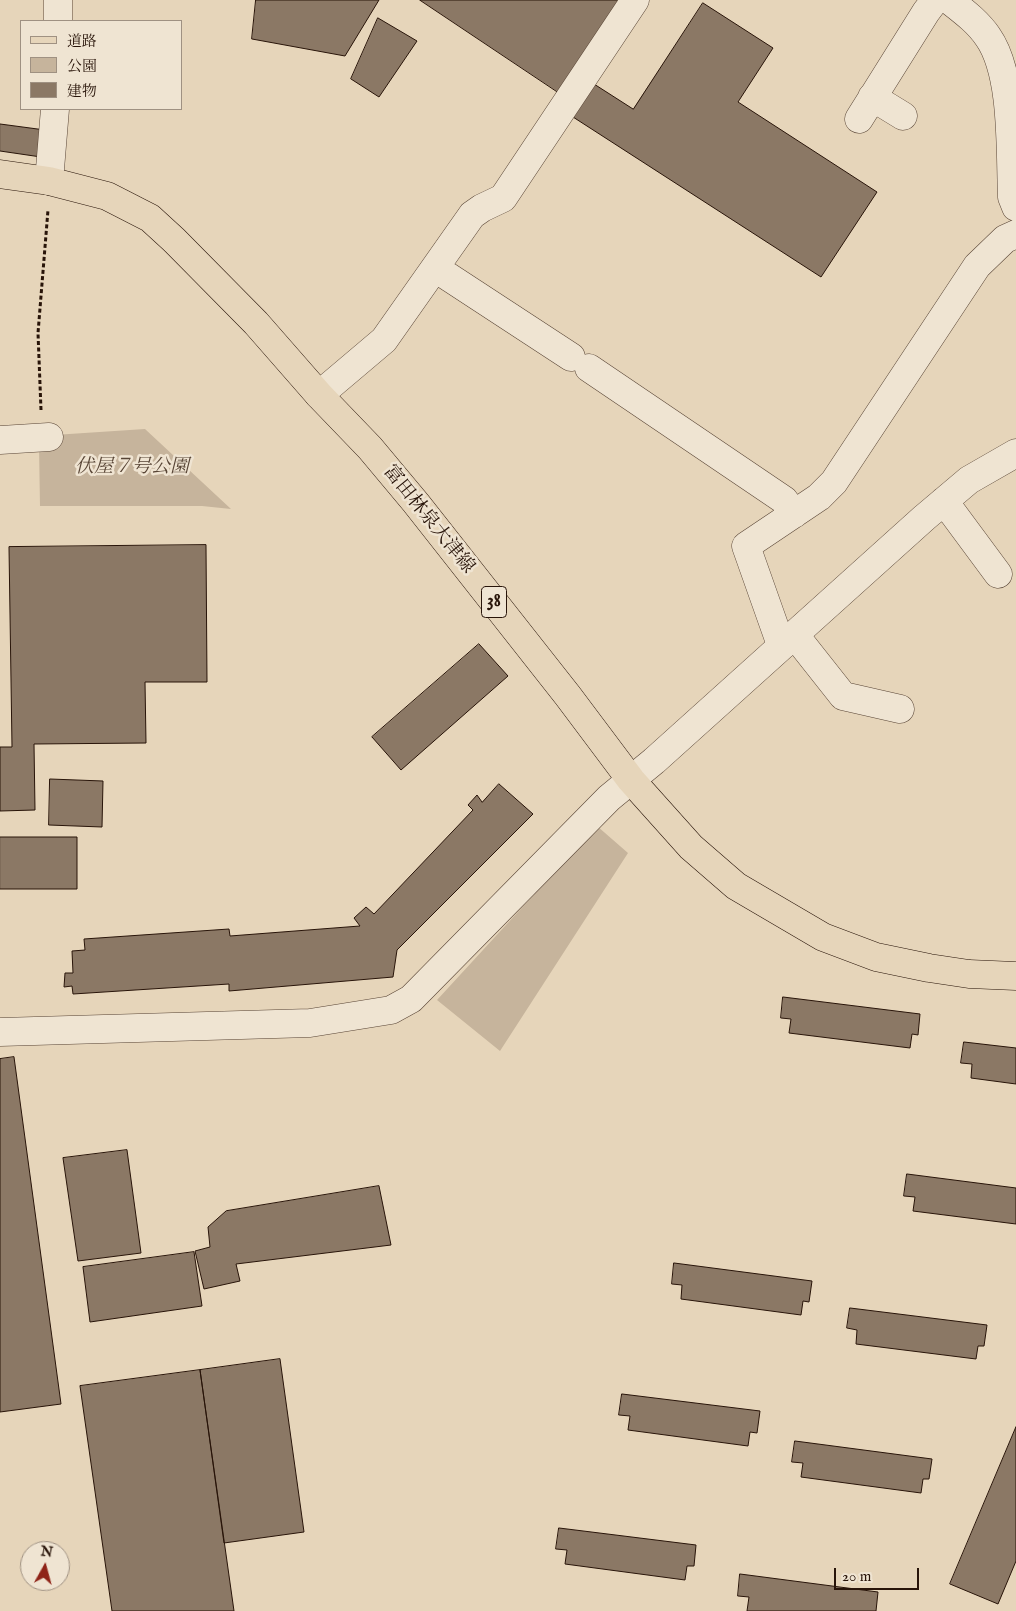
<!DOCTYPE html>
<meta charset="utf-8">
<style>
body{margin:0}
#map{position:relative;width:1016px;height:1611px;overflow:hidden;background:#e6d5ba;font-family:"IM FELL English","Noto Serif JP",serif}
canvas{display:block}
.legend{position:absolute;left:20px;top:20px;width:162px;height:90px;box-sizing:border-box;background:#efe4d2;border:1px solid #9f9182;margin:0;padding:6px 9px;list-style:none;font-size:15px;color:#281409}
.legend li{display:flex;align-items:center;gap:10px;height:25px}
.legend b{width:25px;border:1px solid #9f9182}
.north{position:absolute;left:20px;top:1541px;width:50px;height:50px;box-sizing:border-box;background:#efe4d2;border:1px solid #9f9182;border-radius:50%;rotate:7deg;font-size:14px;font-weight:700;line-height:20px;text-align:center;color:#281409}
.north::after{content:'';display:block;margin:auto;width:18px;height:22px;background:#8f2418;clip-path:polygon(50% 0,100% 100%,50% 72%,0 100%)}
.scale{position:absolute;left:834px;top:1568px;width:85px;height:22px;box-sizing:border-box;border:2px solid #281409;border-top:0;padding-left:6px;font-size:15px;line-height:18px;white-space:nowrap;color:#281409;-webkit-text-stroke:4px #efe4d2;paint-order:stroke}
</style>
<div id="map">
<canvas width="1016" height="1611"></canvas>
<ul class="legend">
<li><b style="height:6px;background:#e6d5ba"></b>道路</li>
<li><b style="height:14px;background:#c6b49c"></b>公園</li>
<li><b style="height:14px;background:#8b7865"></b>建物</li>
</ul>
<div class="north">N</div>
<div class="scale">20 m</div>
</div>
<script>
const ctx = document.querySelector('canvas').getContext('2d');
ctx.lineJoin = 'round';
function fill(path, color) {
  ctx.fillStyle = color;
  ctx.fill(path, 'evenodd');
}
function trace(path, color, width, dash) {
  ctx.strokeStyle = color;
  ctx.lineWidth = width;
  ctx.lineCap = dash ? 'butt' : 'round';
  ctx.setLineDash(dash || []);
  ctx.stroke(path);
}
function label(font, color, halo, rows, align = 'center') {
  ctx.font = font + ' "IM FELL English","Noto Serif JP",serif';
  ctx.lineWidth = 5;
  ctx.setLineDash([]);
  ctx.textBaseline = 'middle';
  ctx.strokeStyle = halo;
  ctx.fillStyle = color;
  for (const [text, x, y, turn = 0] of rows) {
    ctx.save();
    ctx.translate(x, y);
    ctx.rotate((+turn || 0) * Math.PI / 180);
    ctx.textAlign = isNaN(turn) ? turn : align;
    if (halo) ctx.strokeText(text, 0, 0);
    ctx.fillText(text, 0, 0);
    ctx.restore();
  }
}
fill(new Path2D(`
 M 145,429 L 231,509 L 202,506 L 40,506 L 39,445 L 54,435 Z
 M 597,826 L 628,853 L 500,1051 L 437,1000 Z`), '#c6b49c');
const building = new Path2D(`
 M 256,0 L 379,0 L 345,56 L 252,39 Z
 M 420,0 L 620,0 L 561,94 Z
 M 703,3 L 773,48 L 738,102 L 877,192 L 821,277 L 573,117 L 594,84 L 633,109 Z
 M 378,18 L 417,41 L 379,97 L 351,79 Z
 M 0,124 L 45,130 L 41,157 L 0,151 Z
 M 206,545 L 207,682 L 145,682 L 146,743 L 34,744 L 35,810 L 0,811 L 0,747 L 12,747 L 9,547 Z
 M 479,644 L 508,676 L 401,770 L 372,737 Z
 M 50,779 L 103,781 L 102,827 L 49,825 Z
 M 499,784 L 533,814 L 397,950 L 393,977 L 229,991 L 229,984 L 73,994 L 72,986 L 64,987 L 65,973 L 73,973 L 72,951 L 85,950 L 84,939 L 229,929 L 230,936 L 360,926 L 354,918 L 366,907 L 374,914 L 473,810 L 468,805 L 477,795 L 482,802 Z
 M 0,837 L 77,837 L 77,889 L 0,889 Z
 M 783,997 L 920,1014 L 918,1035 L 912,1034 L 910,1048 L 789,1033 L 791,1019 L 781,1018 Z
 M 964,1042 L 1016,1048 L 1016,1084 L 971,1078 L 972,1064 L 961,1063 Z
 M 14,1057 L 61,1404 L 0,1412 L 0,1059 Z
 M 127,1150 L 141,1253 L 78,1261 L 63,1158 Z
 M 907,1174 L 1016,1188 L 1016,1224 L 913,1211 L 915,1197 L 904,1196 Z
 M 379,1186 L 391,1245 L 236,1264 L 240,1281 L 204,1289 L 195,1251 L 210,1247 L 208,1227 L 226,1211 Z
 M 194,1252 L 202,1306 L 90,1322 L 83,1267 Z
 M 674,1263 L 812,1281 L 809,1302 L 803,1301 L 801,1315 L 681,1299 L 682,1285 L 672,1284 Z
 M 850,1308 L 987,1325 L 984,1346 L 978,1346 L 976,1359 L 856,1344 L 857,1330 L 847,1328 Z
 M 280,1359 L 304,1532 L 224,1543 L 200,1370 Z
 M 200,1370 L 234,1611 L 112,1611 L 80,1386 Z
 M 622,1394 L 760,1411 L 757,1433 L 750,1432 L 748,1446 L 628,1430 L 630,1416 L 619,1415 Z
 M 1016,1427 L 1016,1561 L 998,1604 L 950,1584 Z
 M 795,1441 L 932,1459 L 929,1479 L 923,1479 L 921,1493 L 801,1477 L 803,1463 L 792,1462 Z
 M 559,1528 L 696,1545 L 694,1566 L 687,1566 L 685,1580 L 565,1564 L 567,1550 L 556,1549 Z
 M 740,1574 L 878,1592 L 876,1611 L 747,1611 L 749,1597 L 738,1596 Z`);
fill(building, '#8b7865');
trace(building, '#281409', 1);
const minor = new Path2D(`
 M 58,0 L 58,21
 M 949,0 C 963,11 978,22 988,37 C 1014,74 1010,151 1012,197 L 1016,207
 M 872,97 L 903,116
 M 859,119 L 926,12 L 935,0
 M 49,181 L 55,109
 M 435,268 L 571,357
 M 589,368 L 784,500 L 794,514
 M 319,395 L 384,340 L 472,215 L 482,208 L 503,198 L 635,0
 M 0,440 L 49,437
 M 944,501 L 998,574
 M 794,634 L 843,696 L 900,709
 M 781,645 L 746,546 L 819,497 L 834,482 L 977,266 L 1005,239 L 1016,234
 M 0,1032 L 310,1023 L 391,1010 L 411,999 L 609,798 L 654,761 L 924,518 L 969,480 L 1016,453`);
const major = new Path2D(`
 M 0,174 L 49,181 L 107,196 L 150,218 L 174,240 L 256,323 L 319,395 L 370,448 L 416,503 L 568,696 L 631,780 L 691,847 L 736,886 L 823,937 L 876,957 L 929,968 L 969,974 L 1016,976`);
trace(minor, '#584435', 29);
trace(major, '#281409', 29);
trace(new Path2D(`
 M 41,410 L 38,333 L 48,210`), '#281409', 3, [4, 2.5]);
trace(minor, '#efe4d2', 28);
trace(major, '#e6d5ba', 28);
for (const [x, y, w] of [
 [494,602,25]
]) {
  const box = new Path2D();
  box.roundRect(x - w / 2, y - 15.5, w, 31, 4);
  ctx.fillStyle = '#efe4d2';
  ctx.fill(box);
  trace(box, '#281409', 1);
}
label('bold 18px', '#281409', null, [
 ["38",494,602]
]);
label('italic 19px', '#574435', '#efe4d2', [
 ["伏屋７号公園",132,468]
]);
label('19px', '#281409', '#efe4d2', [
 ["富田林泉大津線",428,520,51]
]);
</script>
